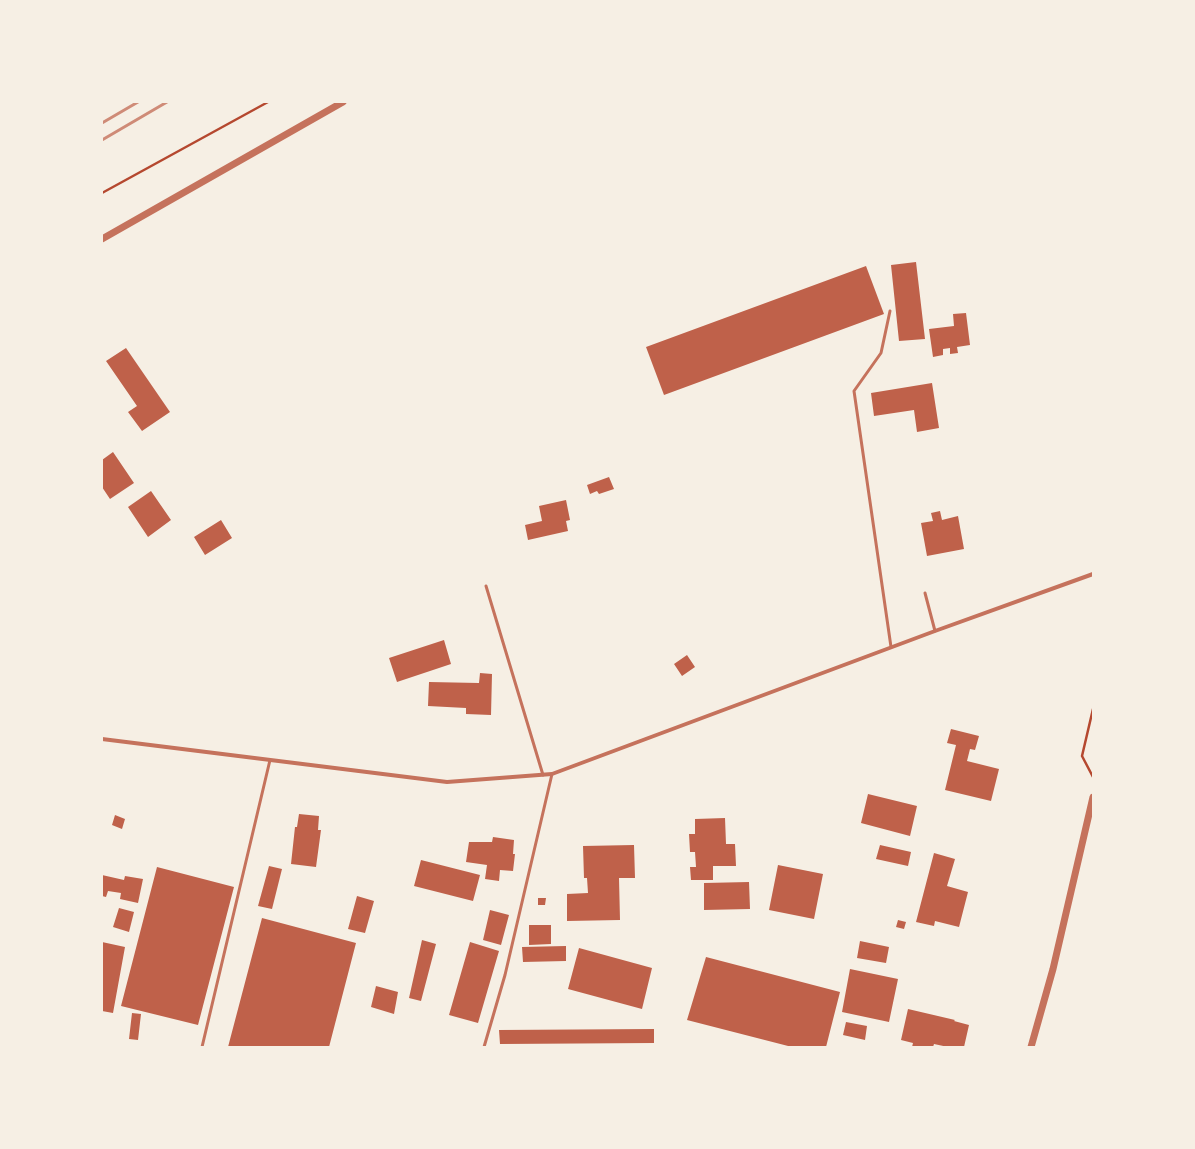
<!DOCTYPE html>
<style>
body{margin:0}
#map{position:relative;width:1195px;height:1149px;overflow:hidden;background:#f6efe4;font-family:Mulish,sans-serif}
canvas{display:block}
.frame{position:absolute;inset:0;border:103px solid #f6efe4;pointer-events:none}
</style>
<div id="map">
<canvas width="1195" height="1149"></canvas>
<div class="frame"></div>
</div>
<script>
const ctx = document.querySelector('canvas').getContext('2d');
ctx.lineJoin = 'round';
function fill(path, color) {
  ctx.fillStyle = color;
  ctx.fill(path, 'evenodd');
}
function trace(path, color, width, dash) {
  ctx.strokeStyle = color;
  ctx.lineWidth = width;
  ctx.lineCap = dash ? 'butt' : 'round';
  ctx.setLineDash(dash || []);
  ctx.stroke(path);
}
fill(new Path2D(`
 M 916,262 L 925,339 L 899,341 L 891,265 Z
 M 866,266 L 884,314 L 664,395 L 646,347 Z
 M 966,313 L 970,345 L 957,347 L 958,353 L 950,354 L 950,348 L 943,349 L 943,355 L 933,357 L 929,329 L 954,326 L 953,314 Z
 M 126,348 L 170,412 L 142,431 L 128,412 L 137,406 L 106,361 Z
 M 932,383 L 939,428 L 917,432 L 914,410 L 874,416 L 871,393 Z
 M 113,452 L 134,483 L 110,499 L 102,487 L 102,460 Z
 M 609,477 L 614,489 L 599,494 L 597,491 L 590,494 L 587,485 Z
 M 151,491 L 171,520 L 148,537 L 128,507 Z
 M 566,500 L 570,520 L 566,521 L 568,531 L 528,540 L 525,525 L 542,521 L 539,506 Z
 M 940,511 L 942,520 L 958,516 L 964,549 L 927,556 L 921,523 L 933,521 L 931,513 Z
 M 221,520 L 232,538 L 205,555 L 194,537 Z
 M 444,640 L 451,664 L 397,682 L 389,658 Z
 M 687,655 L 695,667 L 682,676 L 674,664 Z
 M 480,673 L 492,674 L 491,715 L 466,714 L 466,708 L 428,706 L 429,682 L 479,683 Z
 M 951,729 L 979,736 L 975,750 L 970,749 L 967,761 L 999,769 L 991,801 L 945,790 L 956,745 L 947,743 Z
 M 868,794 L 917,806 L 910,836 L 861,823 Z
 M 299,814 L 319,816 L 318,830 L 321,830 L 316,867 L 291,864 L 295,827 L 297,827 Z
 M 115,815 L 125,819 L 122,829 L 112,825 Z
 M 725,818 L 726,844 L 735,844 L 736,866 L 713,866 L 713,880 L 691,880 L 690,867 L 696,867 L 695,852 L 690,852 L 689,834 L 695,834 L 695,819 Z
 M 493,837 L 514,840 L 513,854 L 515,854 L 513,871 L 500,870 L 499,881 L 485,879 L 487,865 L 466,862 L 469,842 L 492,842 Z
 M 634,845 L 635,878 L 619,878 L 620,920 L 567,921 L 567,894 L 588,893 L 587,878 L 584,878 L 583,846 Z
 M 880,845 L 911,852 L 908,866 L 876,859 Z
 M 934,853 L 955,859 L 947,886 L 968,892 L 959,927 L 935,921 L 934,926 L 916,922 Z
 M 421,860 L 480,875 L 473,901 L 414,886 Z
 M 778,865 L 823,874 L 814,919 L 769,910 Z
 M 269,866 L 282,869 L 272,909 L 258,906 Z
 M 157,867 L 234,887 L 198,1025 L 121,1006 Z
 M 102,875 L 124,880 L 125,876 L 143,879 L 138,903 L 120,899 L 121,893 L 108,891 L 106,897 L 102,896 Z
 M 749,882 L 750,909 L 704,910 L 704,883 Z
 M 357,896 L 374,901 L 365,933 L 348,929 Z
 M 538,898 L 546,898 L 545,905 L 538,905 Z
 M 119,908 L 134,912 L 129,932 L 113,927 Z
 M 490,910 L 509,915 L 501,945 L 483,940 Z
 M 262,918 L 356,943 L 329,1047 L 228,1047 Z
 M 898,920 L 906,922 L 904,929 L 896,927 Z
 M 529,925 L 551,925 L 551,944 L 529,945 Z
 M 422,940 L 436,944 L 421,1001 L 409,998 Z
 M 860,941 L 889,947 L 886,963 L 857,958 Z
 M 102,942 L 125,947 L 113,1013 L 102,1011 Z
 M 470,942 L 499,951 L 478,1023 L 449,1015 Z
 M 566,946 L 566,961 L 523,962 L 522,947 Z
 M 579,948 L 652,968 L 642,1009 L 568,989 Z
 M 706,957 L 840,992 L 826,1047 L 792,1047 L 687,1020 Z
 M 850,969 L 898,979 L 889,1022 L 842,1012 Z
 M 376,986 L 398,992 L 394,1014 L 371,1007 Z
 M 908,1009 L 955,1020 L 954,1021 L 969,1025 L 964,1047 L 948,1047 L 934,1044 L 933,1047 L 912,1047 L 913,1043 L 901,1040 Z
 M 132,1013 L 141,1014 L 138,1040 L 129,1039 Z
 M 846,1022 L 867,1026 L 865,1040 L 843,1035 Z
 M 654,1029 L 654,1043 L 500,1044 L 499,1030 Z`), '#bf614a');
trace(new Path2D(`
 M 102,193 L 268,102
 M 1093,709 L 1082,756 L 1093,777`), '#b5482f', 2.5);
trace(new Path2D(`
 M 890,311 L 881,353 L 854,391 L 891,647
 M 486,586 L 543,775
 M 925,593 L 935,631
 M 202,1047 L 270,760
 M 484,1047 L 505,975 L 552,774`), '#c5725c', 3);
trace(new Path2D(`
 M 102,739 L 447,782 L 552,774 L 935,631 L 1093,574`), '#c5725c', 4);
trace(new Path2D(`
 M 102,239 L 343,102
 M 1031,1047 L 1053,969 L 1093,797`), '#c5725c', 7);
trace(new Path2D(`
 M 102,123 L 138,102
 M 102,140 L 167,102`), '#cf8b77', 3);
</script>
